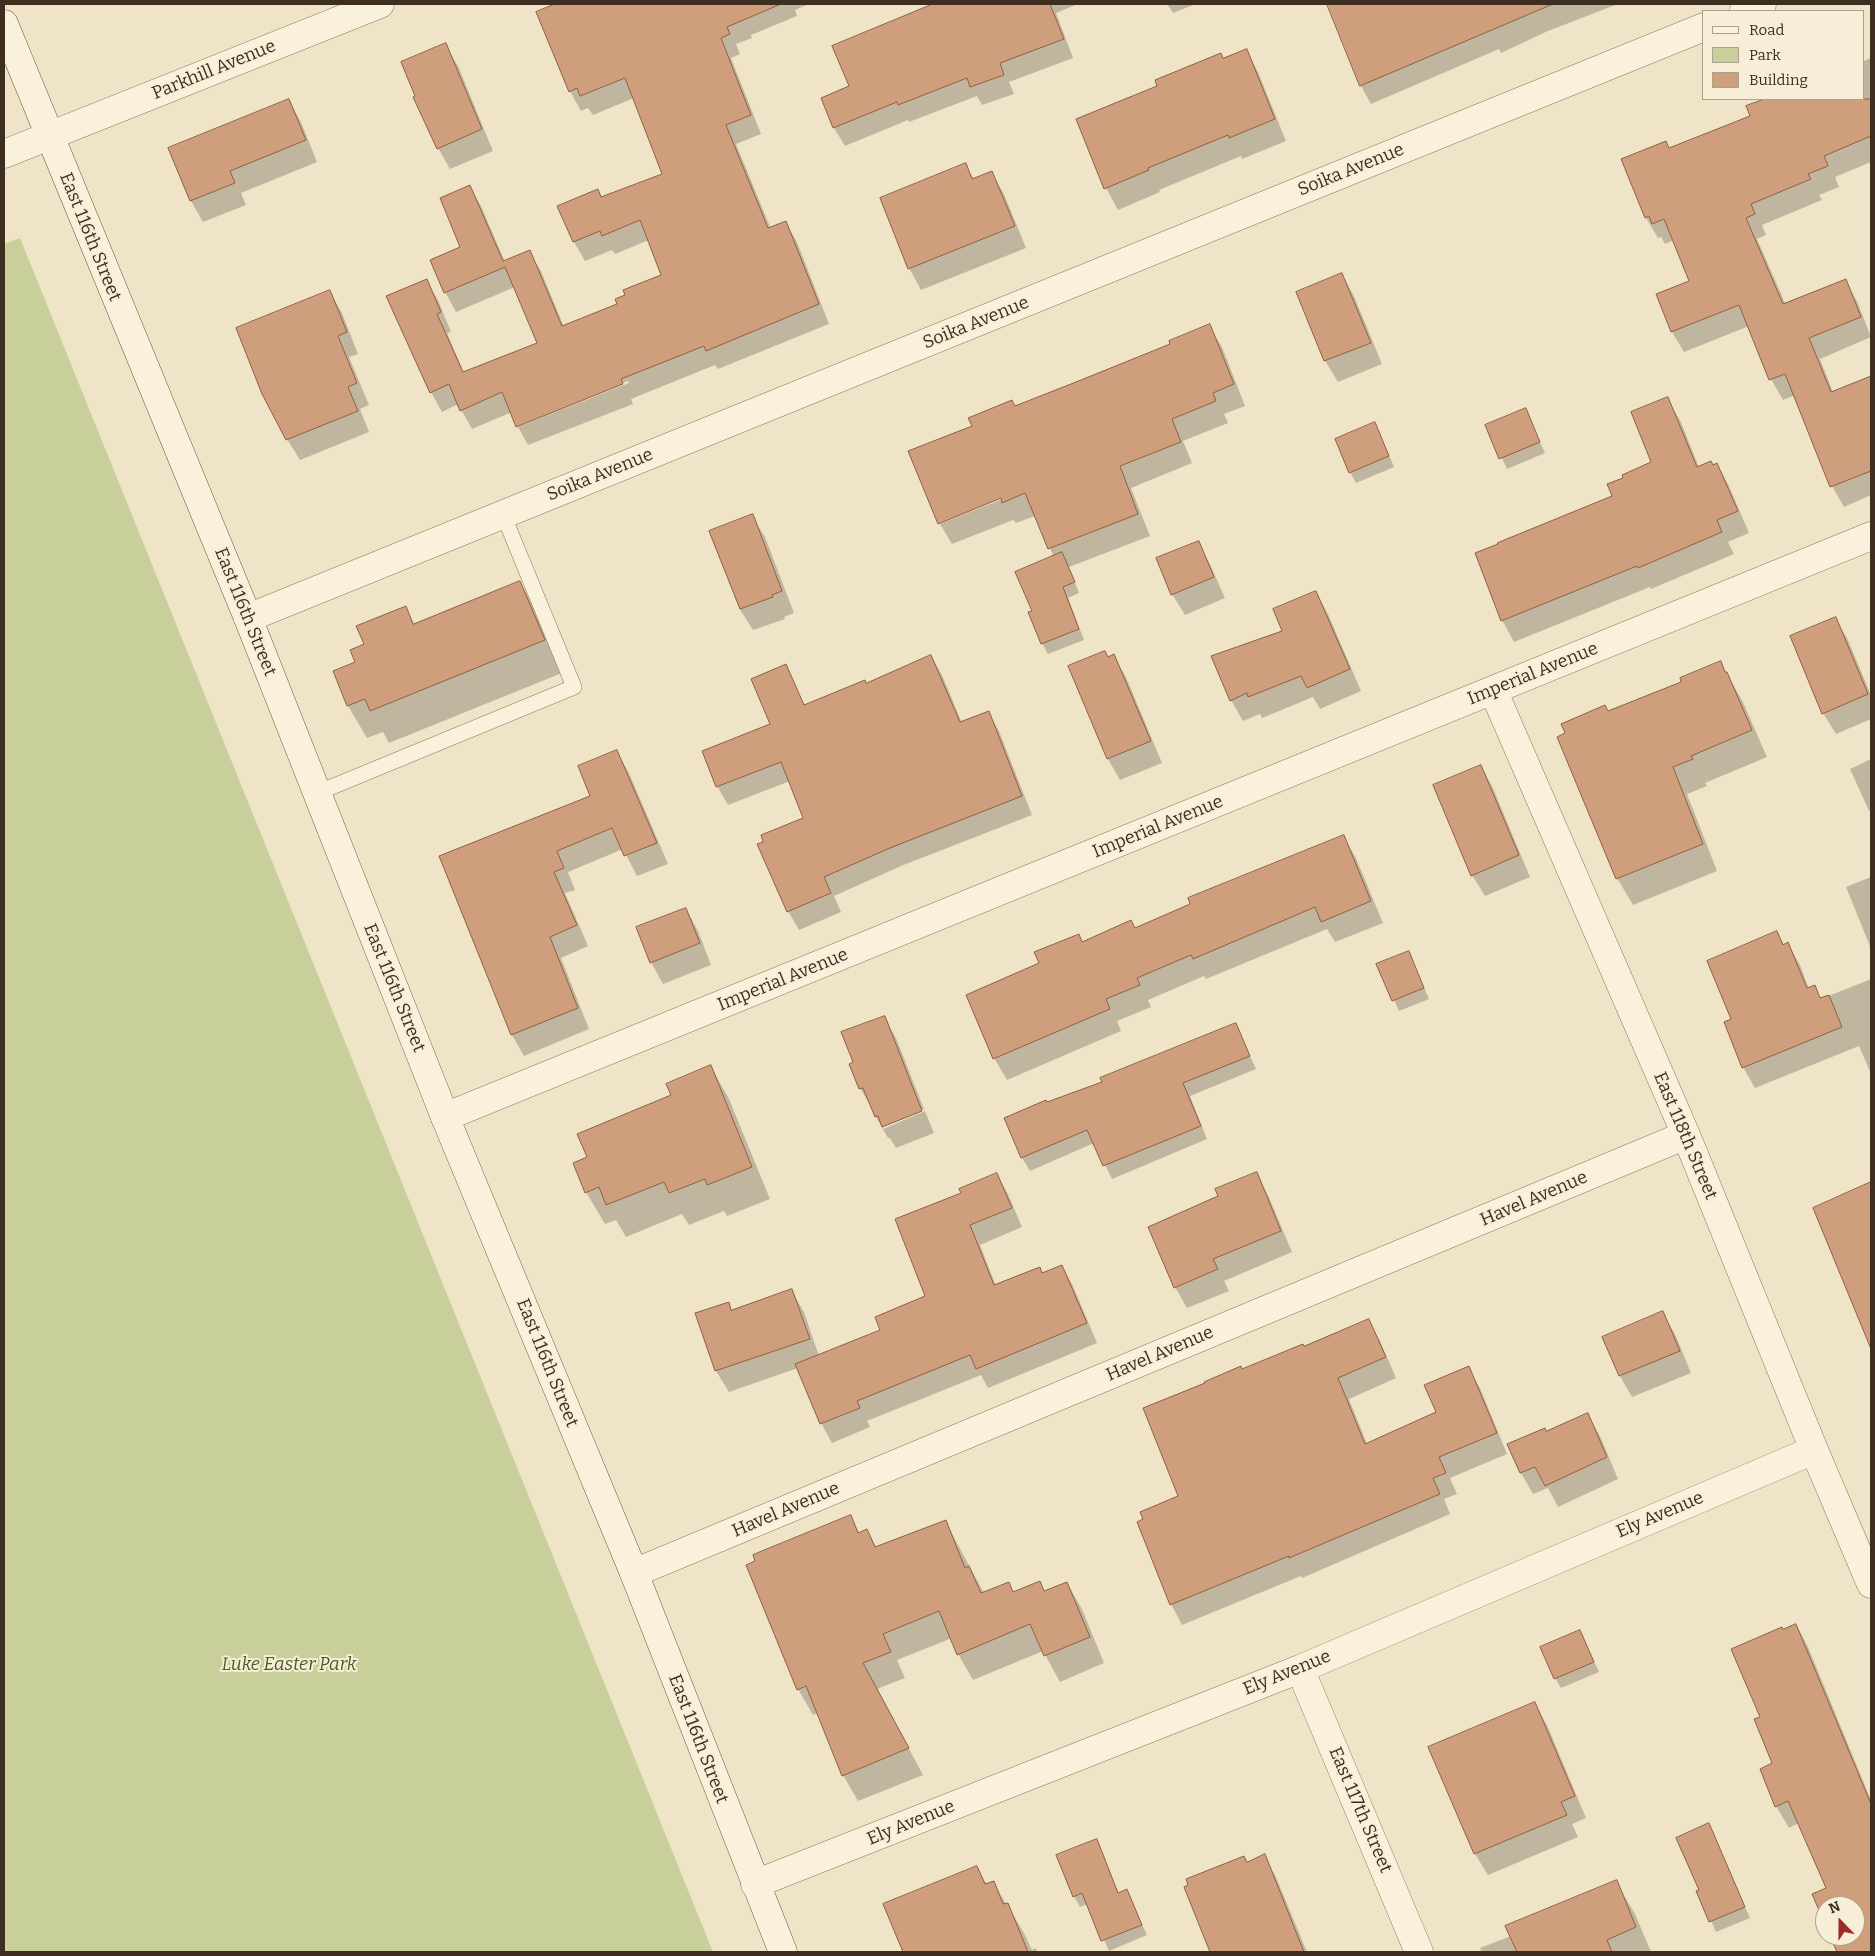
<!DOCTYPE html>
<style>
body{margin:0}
#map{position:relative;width:1875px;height:1956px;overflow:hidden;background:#f0e4c8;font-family:Bitter,serif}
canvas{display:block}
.frame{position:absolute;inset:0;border:5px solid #3d2e20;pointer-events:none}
.legend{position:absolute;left:1702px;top:10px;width:162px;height:90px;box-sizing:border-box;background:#f7eed8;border:1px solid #ada18e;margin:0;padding:6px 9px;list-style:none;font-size:15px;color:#3d2e20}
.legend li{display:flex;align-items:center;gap:10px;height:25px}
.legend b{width:25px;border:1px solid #ada18e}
.north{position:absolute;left:1815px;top:1896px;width:50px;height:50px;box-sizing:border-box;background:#f7eed8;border:1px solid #ada18e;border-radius:50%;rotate:338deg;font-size:14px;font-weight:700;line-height:20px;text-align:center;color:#3d2e20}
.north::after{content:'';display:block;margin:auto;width:18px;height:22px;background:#9e2a2b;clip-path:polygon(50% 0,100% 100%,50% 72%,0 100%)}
</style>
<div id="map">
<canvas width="1875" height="1956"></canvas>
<div class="frame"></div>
<ul class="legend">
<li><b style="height:6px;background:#faf1dc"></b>Road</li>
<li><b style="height:14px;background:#c9cf9b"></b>Park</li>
<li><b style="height:14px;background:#cf9f7d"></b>Building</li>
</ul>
<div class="north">N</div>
</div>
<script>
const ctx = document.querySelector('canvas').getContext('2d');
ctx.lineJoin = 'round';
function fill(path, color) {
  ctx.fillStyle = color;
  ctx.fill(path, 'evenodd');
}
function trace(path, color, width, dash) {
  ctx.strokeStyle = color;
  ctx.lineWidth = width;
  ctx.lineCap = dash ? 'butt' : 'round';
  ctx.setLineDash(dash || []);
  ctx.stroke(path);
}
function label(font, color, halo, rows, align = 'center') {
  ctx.font = font + ' Bitter,serif';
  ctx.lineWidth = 4;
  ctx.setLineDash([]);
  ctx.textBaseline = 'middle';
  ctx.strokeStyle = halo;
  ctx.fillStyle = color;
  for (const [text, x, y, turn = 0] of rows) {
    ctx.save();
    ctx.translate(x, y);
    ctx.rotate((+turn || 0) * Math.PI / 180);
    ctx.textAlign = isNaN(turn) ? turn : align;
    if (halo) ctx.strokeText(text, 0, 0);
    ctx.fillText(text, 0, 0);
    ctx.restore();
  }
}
fill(new Path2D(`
 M 20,238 L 713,1952 L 4,1952 L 4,244 Z`), '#c9cf9b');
fill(new Path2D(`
 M 559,4 L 809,4 L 795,10 L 797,16 L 751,35 L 752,38 L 736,44 L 740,54 L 731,58 L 761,134 L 736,144 L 771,229 L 786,223 L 797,242 L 829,324 L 718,369 L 715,365 L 631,399 L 633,404 L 528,445 L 518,427 L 629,383 L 628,381 L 518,424 L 518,427 L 512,412 L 472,429 L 458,404 L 442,412 L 431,392 L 426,281 L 438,300 L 451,332 L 447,333 L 464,373 L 538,343 L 515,287 L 456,312 L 445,292 L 462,248 L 470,187 L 481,206 L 505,262 L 529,252 L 541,271 L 564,327 L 619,304 L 663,276 L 649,240 L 615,254 L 612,250 L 585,261 L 574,242 L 601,198 L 664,174 L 634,98 L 593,115 L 588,108 L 581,111 L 570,91 L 537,12 Z
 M 936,4 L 1078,4 L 1056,13 L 1073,58 L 1009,82 L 1014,94 L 982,105 L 977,96 L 909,122 L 908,120 L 845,146 L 834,128 L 822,99 L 851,87 L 899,21 L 899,18 Z
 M 1167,4 L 1196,4 L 1173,13 Z
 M 1328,4 L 1618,4 L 1548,31 L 1501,53 L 1499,49 L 1371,104 L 1361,86 Z
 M 445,45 L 458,66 L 493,151 L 450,169 L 438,148 Z
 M 1246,50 L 1258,72 L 1286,141 L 1242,159 L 1241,156 L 1159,190 L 1160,192 L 1118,210 L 1106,188 L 1223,59 Z
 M 1871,58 L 1871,162 L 1835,177 L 1839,187 L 1819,195 L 1822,200 L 1762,225 L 1766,235 L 1757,239 L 1786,305 L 1845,281 L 1857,301 L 1871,337 L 1820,359 L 1833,392 L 1871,377 L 1871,495 L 1844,507 L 1832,486 L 1795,395 L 1783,400 L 1771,379 L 1749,326 L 1684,352 L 1672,332 L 1658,295 L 1691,281 L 1674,240 L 1665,244 L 1661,237 L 1658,238 L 1646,218 L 1666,142 L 1670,150 L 1752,116 L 1748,107 L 1769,99 L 1864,99 L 1864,61 Z
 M 289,100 L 301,122 L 317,162 L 241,193 L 246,205 L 203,222 L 191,201 L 170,148 Z
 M 965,165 L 974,179 L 991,172 L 1004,194 L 1026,248 L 921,290 L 909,268 Z
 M 1342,275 L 1354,296 L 1382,364 L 1338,382 L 1325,361 L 1297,293 Z
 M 330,292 L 342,313 L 358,354 L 349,357 L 369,405 L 360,409 L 369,432 L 300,460 L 287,439 Z
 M 1209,326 L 1222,347 L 1245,406 L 1224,414 L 1228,423 L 1183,441 L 1192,463 L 1131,488 L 1150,536 L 1069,567 L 1079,593 L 1068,598 L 1084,640 L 1048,654 L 1042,643 L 1054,557 L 1035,516 L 1016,523 L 1013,520 L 952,544 L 940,524 L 1007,497 L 1006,495 L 940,522 L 940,524 L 909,451 L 973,427 L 1015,407 L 1172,345 Z
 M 1667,399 L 1680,420 L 1699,467 L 1713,467 L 1717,464 L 1729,486 L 1749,533 L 1728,542 L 1734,554 L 1651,589 L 1650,587 L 1514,642 L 1502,620 L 1614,497 L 1625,478 L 1653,463 Z
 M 1525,410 L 1545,453 L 1507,469 L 1487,426 Z
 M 1380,434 L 1394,467 L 1356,483 L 1350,472 Z
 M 752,516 L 765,537 L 794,613 L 784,617 L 785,619 L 753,630 L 739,608 L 710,532 Z
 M 1198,542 L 1210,564 L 1225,598 L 1185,615 L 1172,594 Z
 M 520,582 L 538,614 L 562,673 L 389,743 L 383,732 L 367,738 L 348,706 L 334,671 L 357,662 L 365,645 L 405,608 L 415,625 Z
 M 1316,592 L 1328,614 L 1361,691 L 1320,709 L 1313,697 L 1262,718 L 1260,714 L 1243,721 L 1231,700 Z
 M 1835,618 L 1848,640 L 1871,695 L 1871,719 L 1836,734 L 1823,713 Z
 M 931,656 L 942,675 L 962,723 L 988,712 L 999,731 L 1032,815 L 901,866 L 834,896 L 841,912 L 799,930 L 788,911 L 805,819 L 790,781 L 728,805 L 717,786 L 772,725 L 785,666 L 805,706 L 866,684 Z
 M 1114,656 L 1126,677 L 1162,763 L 1120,780 L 1108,759 L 1069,667 Z
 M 1720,663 L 1742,700 L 1767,757 L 1705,783 L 1707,786 L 1687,794 L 1717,871 L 1633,905 L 1617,878 L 1609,713 L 1683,683 Z
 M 617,752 L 629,773 L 668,864 L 637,876 L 623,849 L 568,872 L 575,890 L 565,893 L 588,946 L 561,958 L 589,1029 L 524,1056 L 512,1035 L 441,857 L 591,796 Z
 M 1871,759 L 1871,810 L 1869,811 L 1850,769 Z
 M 1481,766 L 1493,788 L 1530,877 L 1485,896 L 1472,875 Z
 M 1343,836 L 1356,858 L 1383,923 L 1335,942 L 1327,929 L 1206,979 L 1204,976 L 1148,1000 L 1151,1007 L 1117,1021 L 1121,1031 L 1007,1080 L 994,1058 L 967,995 L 1040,964 L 1078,935 L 1083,943 L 1135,930 Z
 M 1871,877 L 1871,949 L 1846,887 Z
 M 686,909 L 698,931 L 711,965 L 663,984 L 651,962 Z
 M 1777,932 L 1784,945 L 1788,944 L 1800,965 L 1809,989 L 1814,987 L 1821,999 L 1871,979 L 1871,1074 L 1859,1046 L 1755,1088 L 1743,1067 L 1733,1019 Z
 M 1409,952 L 1429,999 L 1399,1011 L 1378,965 Z
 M 884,1017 L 896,1038 L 924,1109 L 883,1126 L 883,1129 L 925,1111 L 934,1133 L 896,1148 L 890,1138 L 888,1138 L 876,1117 L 873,1110 L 860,1088 L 854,1063 Z
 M 1236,1025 L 1256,1069 L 1190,1096 L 1207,1139 L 1112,1179 L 1094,1143 L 1030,1171 L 1022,1158 L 1047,1104 L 1103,1082 Z
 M 711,1067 L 729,1099 L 770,1199 L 727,1216 L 724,1211 L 689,1225 L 682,1214 L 626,1237 L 616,1220 L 605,1224 L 586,1192 L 588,1158 Z
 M 1256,1174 L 1268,1195 L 1292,1252 L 1224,1281 L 1229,1291 L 1187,1308 L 1175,1287 L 1220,1197 Z
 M 997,1175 L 1008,1194 L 1022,1227 L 980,1245 L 996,1286 L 1043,1275 L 1062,1266 L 1073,1286 L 1097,1343 L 988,1388 L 981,1375 L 867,1421 L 870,1427 L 832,1443 L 821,1423 L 798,1368 L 729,1392 L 716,1371 L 728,1304 L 732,1311 L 792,1291 L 804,1312 L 819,1356 L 882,1331 L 927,1297 L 963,1194 Z
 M 1871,1184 L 1871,1347 L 1814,1209 Z
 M 1662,1312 L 1675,1334 L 1691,1373 L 1632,1397 L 1620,1376 Z
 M 1369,1321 L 1380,1341 L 1396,1378 L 1349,1399 L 1367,1444 L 1438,1413 L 1468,1368 L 1480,1388 L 1507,1454 L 1450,1478 L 1457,1494 L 1444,1499 L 1450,1514 L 1302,1578 L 1301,1576 L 1182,1625 L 1171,1604 L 1180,1497 L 1242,1370 L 1304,1348 Z
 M 1588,1415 L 1600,1436 L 1618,1479 L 1558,1507 L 1548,1488 L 1533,1494 L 1521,1473 L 1546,1433 Z
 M 851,1517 L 860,1534 L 867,1531 L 877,1548 L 945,1521 L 984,1593 L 1045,1592 L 1067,1583 L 1082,1609 L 1104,1663 L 1060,1682 L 1043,1651 L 973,1680 L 958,1654 L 952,1638 L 897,1660 L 905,1678 L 877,1689 L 923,1775 L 858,1801 L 843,1775 L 818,1713 L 813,1715 L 798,1689 Z
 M 1796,1625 L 1808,1647 L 1871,1800 L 1871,1952 L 1838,1952 L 1831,1936 L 1855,1936 L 1855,1906 L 1825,1906 L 1825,1921 L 1814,1894 L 1828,1889 L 1799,1823 L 1789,1828 L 1776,1806 L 1774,1764 L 1761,1717 L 1782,1630 Z
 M 1585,1642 L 1599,1672 L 1561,1688 L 1555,1678 Z
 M 1534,1703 L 1547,1725 L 1586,1818 L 1572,1824 L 1578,1837 L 1488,1875 L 1475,1854 L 1430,1748 Z
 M 1708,1824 L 1750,1918 L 1716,1932 L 1698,1892 L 1701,1890 Z
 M 1096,1840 L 1119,1894 L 1127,1891 L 1147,1935 L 1109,1951 L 1088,1904 L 1080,1907 L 1074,1896 L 1058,1856 Z
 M 1264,1856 L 1276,1877 L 1307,1952 L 1212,1952 L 1186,1888 Z
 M 977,1868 L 987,1885 L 993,1882 L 1024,1933 L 1032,1950 L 1035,1948 L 1038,1952 L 904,1952 L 885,1905 Z
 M 1616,1882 L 1635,1914 L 1651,1952 L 1482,1952 L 1480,1948 L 1511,1936 Z`), '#0003');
const building = new Path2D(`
 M 555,4 L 781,4 L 727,27 L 730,34 L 721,38 L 751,115 L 726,125 L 768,228 L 786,221 L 819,304 L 706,351 L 704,346 L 621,379 L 623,384 L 516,427 L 502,392 L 460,411 L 449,384 L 430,393 L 386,296 L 427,279 L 441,312 L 437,314 L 463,372 L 537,343 L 505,267 L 444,293 L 430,260 L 460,247 L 440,198 L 470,185 L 503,261 L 530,250 L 562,326 L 617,304 L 615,299 L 625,295 L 623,290 L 661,275 L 640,220 L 602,236 L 600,231 L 573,242 L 557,206 L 598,189 L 601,197 L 662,174 L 625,78 L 580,96 L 577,88 L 569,92 L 536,12 Z
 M 933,4 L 1050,4 L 1064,39 L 1000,63 L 1004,75 L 970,87 L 967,78 L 898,105 L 897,102 L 833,128 L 821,98 L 849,86 L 832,46 Z
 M 1327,4 L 1553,4 L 1360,86 Z
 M 446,43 L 482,129 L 437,149 L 413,97 L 415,96 L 401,62 Z
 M 1247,49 L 1275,119 L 1229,138 L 1228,135 L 1148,168 L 1149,170 L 1104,189 L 1076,119 L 1157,86 L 1155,80 L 1221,53 L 1223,58 Z
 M 289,99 L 306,140 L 230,171 L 235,183 L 190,201 L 168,148 Z
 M 1765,99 L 1871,99 L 1871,136 L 1824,156 L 1828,166 L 1808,174 L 1811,179 L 1751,204 L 1755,214 L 1746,218 L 1783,304 L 1846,279 L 1861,317 L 1809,338 L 1831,392 L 1871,376 L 1871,471 L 1830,487 L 1785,374 L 1769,380 L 1739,305 L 1671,332 L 1656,294 L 1689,281 L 1664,219 L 1652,224 L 1649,216 L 1645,218 L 1621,159 L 1666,141 L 1669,148 L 1750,116 L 1746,106 Z
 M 966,163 L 972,179 L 992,171 L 1015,226 L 908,269 L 880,198 Z
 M 1342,273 L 1371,343 L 1324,361 L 1296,292 Z
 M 330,290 L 347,332 L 338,336 L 357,383 L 348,387 L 358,411 L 286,440 L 262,394 L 236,328 Z
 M 1210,324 L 1234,384 L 1213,393 L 1216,401 L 1172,419 L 1181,442 L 1120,466 L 1138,514 L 1048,549 L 1025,493 L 1002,503 L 1001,498 L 938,524 L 908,451 L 972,426 L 968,418 L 1012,400 L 1015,406 L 1081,380 L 1170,344 L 1169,341 Z
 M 1668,397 L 1697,467 L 1711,461 L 1713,465 L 1717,463 L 1738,511 L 1717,520 L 1722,532 L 1638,568 L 1637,566 L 1501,621 L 1475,553 L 1498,544 L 1497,543 L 1612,496 L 1607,484 L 1623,478 L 1622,475 L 1651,462 L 1631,412 Z
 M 1526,408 L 1540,442 L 1499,459 L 1485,425 Z
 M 1375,422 L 1389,456 L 1349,473 L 1335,439 Z
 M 753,514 L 782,591 L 772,595 L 773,597 L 740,609 L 709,531 Z
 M 1199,541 L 1214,577 L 1171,595 L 1156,558 Z
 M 1062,552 L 1075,582 L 1063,587 L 1079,629 L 1041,644 L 1028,612 L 1032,611 L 1015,572 Z
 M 520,581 L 545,640 L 370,711 L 365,699 L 347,706 L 333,671 L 355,662 L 350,650 L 364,644 L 356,626 L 406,606 L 413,624 Z
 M 1316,591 L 1350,669 L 1307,688 L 1301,676 L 1248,697 L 1247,693 L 1230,701 L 1211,656 L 1282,631 L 1273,609 Z
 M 1836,617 L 1868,694 L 1822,714 L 1790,636 Z
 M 1105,651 L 1108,657 L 1114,654 L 1151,741 L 1107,759 L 1068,666 Z
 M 931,655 L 960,722 L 989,711 L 1022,796 L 890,848 L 824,877 L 831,893 L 787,912 L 757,844 L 763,842 L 761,835 L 803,818 L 781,762 L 716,787 L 702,751 L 770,724 L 751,679 L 786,664 L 804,705 L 865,680 L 866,683 Z
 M 1721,661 L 1725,672 L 1727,672 L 1752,730 L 1691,756 L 1693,759 L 1673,767 L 1703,844 L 1616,879 L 1557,737 L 1565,733 L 1561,724 L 1605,705 L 1608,711 L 1681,682 L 1680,678 Z
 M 617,750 L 657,843 L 624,856 L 612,828 L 557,851 L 564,868 L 554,872 L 577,925 L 550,937 L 578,1008 L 511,1035 L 439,856 L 590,796 L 578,766 Z
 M 1481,765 L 1519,855 L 1471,876 L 1433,785 Z
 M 1344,835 L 1371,901 L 1321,922 L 1315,907 L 1193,959 L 1191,955 L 1137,978 L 1140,985 L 1106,999 L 1110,1009 L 993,1059 L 966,995 L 1039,963 L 1034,952 L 1079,934 L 1082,942 L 1131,920 L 1135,928 L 1190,904 L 1188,898 Z
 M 686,908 L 700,943 L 650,963 L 636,927 Z
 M 1777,931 L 1783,945 L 1788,942 L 1807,988 L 1815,985 L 1820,998 L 1829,995 L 1842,1027 L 1742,1068 L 1724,1022 L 1731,1019 L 1707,961 Z
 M 1409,951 L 1424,988 L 1392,1001 L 1376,964 Z
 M 885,1016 L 922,1111 L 882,1127 L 878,1116 L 875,1117 L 863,1088 L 859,1089 L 849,1064 L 853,1062 L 841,1032 Z
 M 1236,1023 L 1250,1056 L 1183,1083 L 1201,1126 L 1103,1166 L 1087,1130 L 1021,1158 L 1004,1118 L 1046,1100 L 1047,1102 L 1102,1082 L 1100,1078 Z
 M 711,1065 L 752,1167 L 707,1185 L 705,1179 L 669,1193 L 664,1182 L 606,1205 L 599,1187 L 585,1193 L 573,1163 L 587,1157 L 577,1134 L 671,1095 L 666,1084 Z
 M 1257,1172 L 1281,1231 L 1213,1259 L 1218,1269 L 1174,1288 L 1148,1227 L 1218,1196 L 1215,1189 Z
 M 997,1173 L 1012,1208 L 970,1225 L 994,1285 L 1040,1267 L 1042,1273 L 1062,1265 L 1087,1323 L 976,1369 L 970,1355 L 857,1401 L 860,1408 L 820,1424 L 795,1364 L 880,1330 L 875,1317 L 925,1296 L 895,1219 L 961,1193 L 959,1189 Z
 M 1871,1182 L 1871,1349 L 1813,1208 Z
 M 792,1289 L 810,1339 L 715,1371 L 695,1313 L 729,1302 L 731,1310 Z
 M 1663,1311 L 1680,1351 L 1619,1376 L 1602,1337 Z
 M 1369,1319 L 1386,1357 L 1338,1378 L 1365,1444 L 1436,1412 L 1424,1385 L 1469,1366 L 1497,1433 L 1439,1457 L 1446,1473 L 1433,1478 L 1440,1494 L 1289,1558 L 1289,1556 L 1170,1605 L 1137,1522 L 1143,1519 L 1140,1512 L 1178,1496 L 1143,1408 L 1205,1383 L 1204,1382 L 1241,1366 L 1242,1369 L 1303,1344 L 1304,1346 Z
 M 1588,1413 L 1607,1457 L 1545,1486 L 1535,1467 L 1520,1473 L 1507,1444 L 1545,1428 L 1546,1431 Z
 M 851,1515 L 858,1533 L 867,1529 L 875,1547 L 946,1520 L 965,1568 L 969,1566 L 981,1593 L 1009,1582 L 1013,1592 L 1040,1581 L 1044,1591 L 1067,1582 L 1090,1637 L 1044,1656 L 1030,1624 L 957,1655 L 939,1611 L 883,1634 L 891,1652 L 863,1663 L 909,1748 L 842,1776 L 806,1686 L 797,1690 L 746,1565 L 755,1561 L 753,1555 Z
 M 1796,1624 L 1871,1804 L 1871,1952 L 1837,1952 L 1830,1936 L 1855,1936 L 1855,1906 L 1825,1906 L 1825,1924 L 1812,1894 L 1826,1888 L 1788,1801 L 1775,1807 L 1760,1769 L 1772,1763 L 1754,1719 L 1760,1717 L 1731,1649 L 1782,1627 L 1783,1629 Z
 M 1580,1630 L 1594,1662 L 1554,1679 L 1540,1647 Z
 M 1535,1702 L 1575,1796 L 1561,1802 L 1567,1815 L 1474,1854 L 1428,1747 Z
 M 1709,1823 L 1745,1907 L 1709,1922 L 1696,1891 L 1699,1890 L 1676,1838 Z
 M 1097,1839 L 1118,1893 L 1127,1889 L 1142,1925 L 1101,1941 L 1082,1893 L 1073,1897 L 1056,1855 Z
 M 1265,1854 L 1304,1952 L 1210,1952 L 1184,1887 L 1188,1885 L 1186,1879 L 1244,1856 L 1247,1862 Z
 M 977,1866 L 985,1884 L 994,1881 L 1003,1904 L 1008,1903 L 1028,1952 L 903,1952 L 883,1904 Z
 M 1617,1880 L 1636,1927 L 1607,1940 L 1612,1952 L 1517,1952 L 1505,1926 Z`);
fill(building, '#cf9f7d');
trace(building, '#8d5f41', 1);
const service = new Path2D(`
 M 317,793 L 574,687 L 503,514`);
const minor = new Path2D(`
 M 1744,11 L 1762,4
 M 4,154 L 380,4
 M 248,618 L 1704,27
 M 1493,690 L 1686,1135 L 1814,1450 L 1871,1584
 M 445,1117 L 1871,536
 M 634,1573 L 1686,1135
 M 1300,1669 L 1419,1952
 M 755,1884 L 1300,1669 L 1814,1450`);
const secondary = new Path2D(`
 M 4,24 L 248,618 L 445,1117 L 634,1573 L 783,1952`);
trace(service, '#8d765c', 16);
trace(minor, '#8d765c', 29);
trace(secondary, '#6f573f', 29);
trace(service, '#faf1dc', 15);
trace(minor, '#faf1dc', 28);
trace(secondary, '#faf1dc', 28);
label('18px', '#3d2e20', '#f7eed8', [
 ["Parkhill Avenue",214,70,-22],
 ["Soika Avenue",1351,170,-22],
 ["East 116th Street",90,237,68],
 ["Soika Avenue",976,323,-22],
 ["Soika Avenue",600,475,-22],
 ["East 116th Street",245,612,68],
 ["Imperial Avenue",1533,674,-22],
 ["Imperial Avenue",1158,827,-22],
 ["Imperial Avenue",783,980,-22],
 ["East 116th Street",394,988,68],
 ["East 118th Street",1685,1136,67],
 ["Havel Avenue",1534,1199,-23],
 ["Havel Avenue",1160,1354,-23],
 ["East 116th Street",547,1363,68],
 ["Havel Avenue",786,1510,-23],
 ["Ely Avenue",1660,1515,-23],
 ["Ely Avenue",1287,1673,-22],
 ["East 116th Street",698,1739,69],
 ["East 117th Street",1360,1810,67],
 ["Ely Avenue",911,1823,-22]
]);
label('italic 18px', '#4d5a26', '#f7eed8', [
 ["Luke Easter Park",289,1665]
]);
</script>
